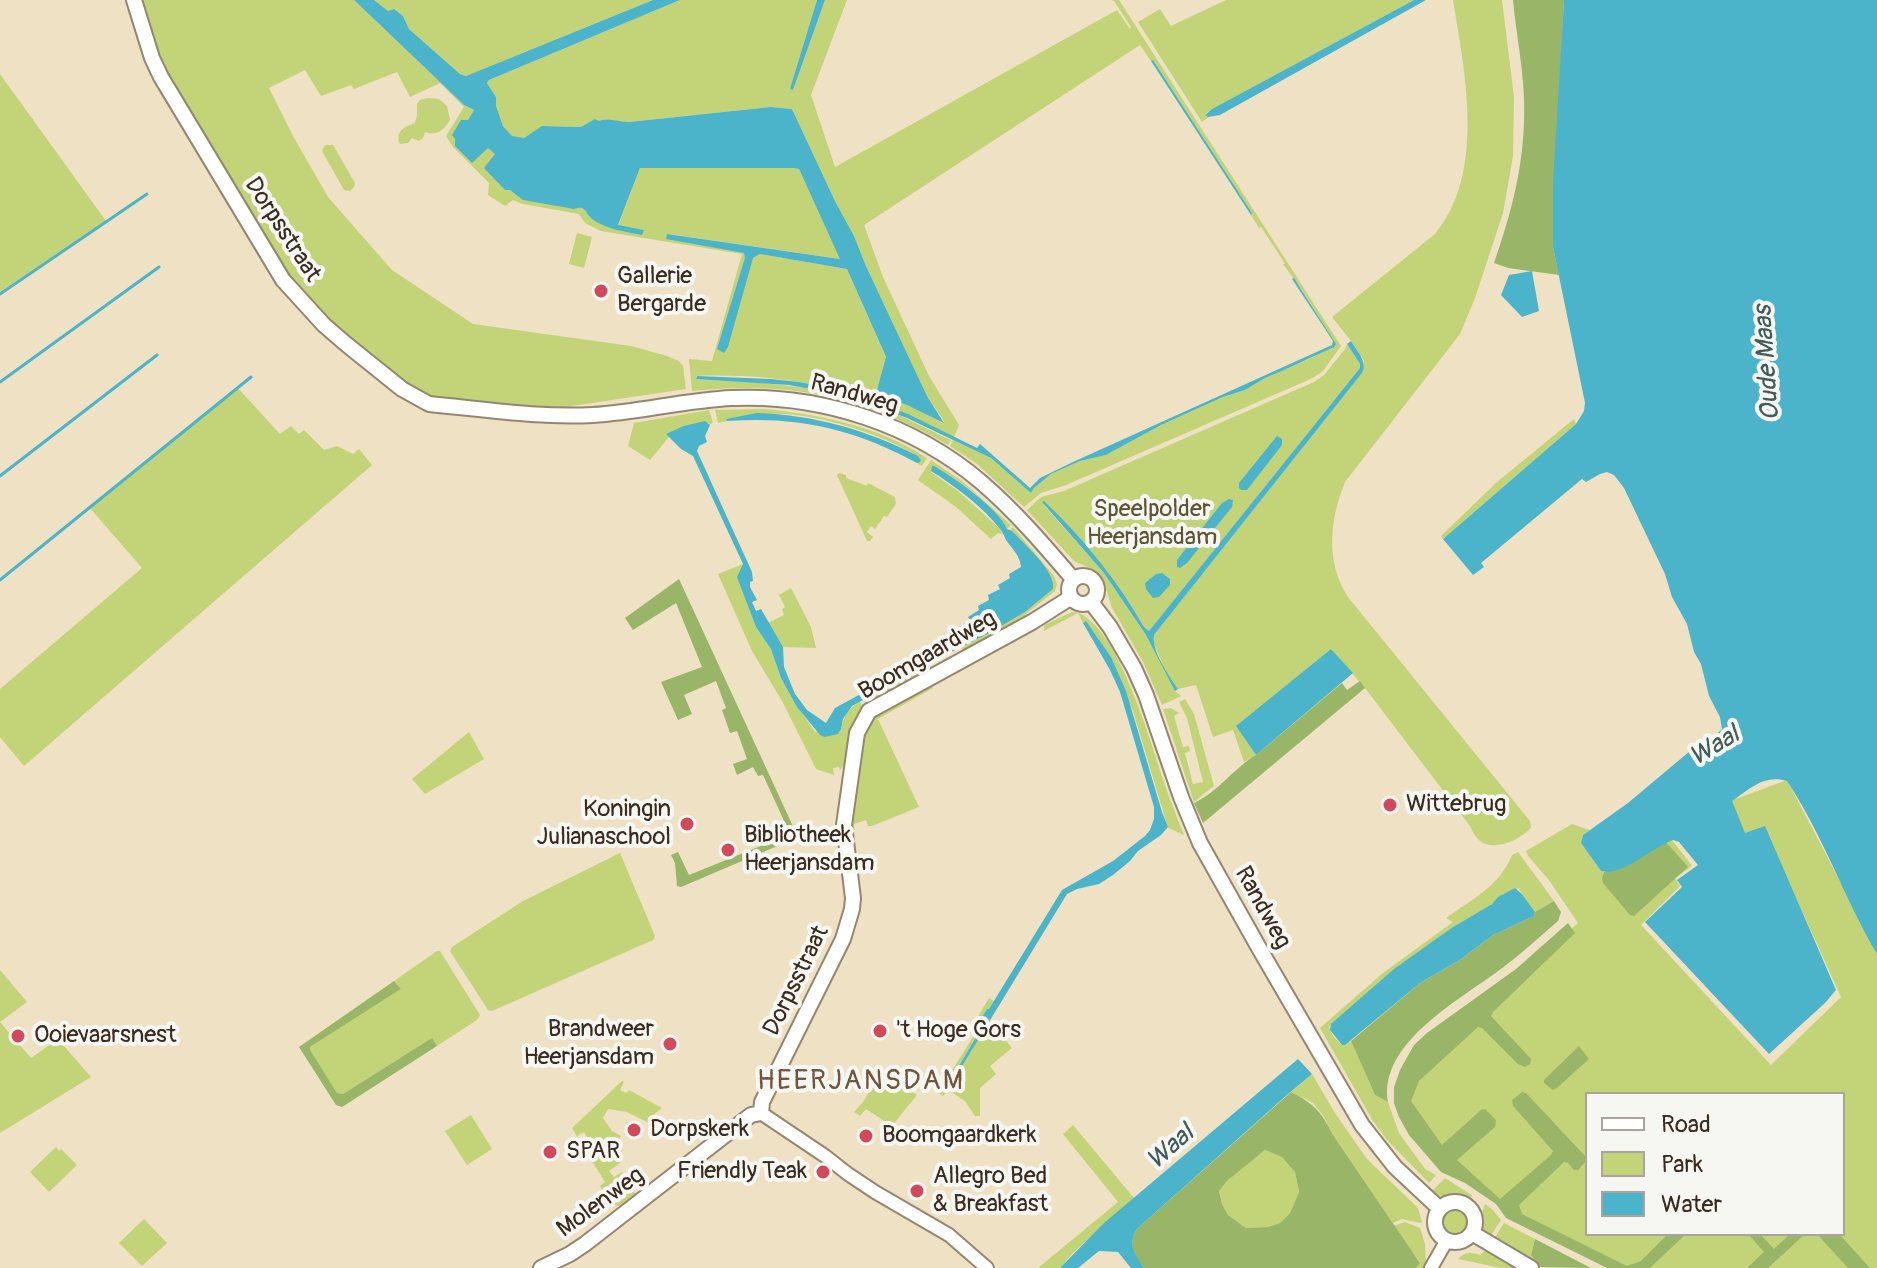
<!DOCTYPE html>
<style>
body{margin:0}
#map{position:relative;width:1877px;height:1268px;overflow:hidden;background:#efe1c3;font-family:Pangolin,sans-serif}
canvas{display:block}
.legend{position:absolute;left:1585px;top:1092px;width:260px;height:144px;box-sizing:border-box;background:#f6f6f2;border:2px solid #aba49d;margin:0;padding:10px 14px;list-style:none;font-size:24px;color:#3b2a1e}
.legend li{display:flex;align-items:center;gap:16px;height:40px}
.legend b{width:40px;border:2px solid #aba49d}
</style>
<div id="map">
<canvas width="1877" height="1268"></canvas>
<ul class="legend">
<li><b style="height:10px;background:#fff"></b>Road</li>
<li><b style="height:22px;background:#c2d477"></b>Park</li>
<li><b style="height:22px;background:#4bb4ca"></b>Water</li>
</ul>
</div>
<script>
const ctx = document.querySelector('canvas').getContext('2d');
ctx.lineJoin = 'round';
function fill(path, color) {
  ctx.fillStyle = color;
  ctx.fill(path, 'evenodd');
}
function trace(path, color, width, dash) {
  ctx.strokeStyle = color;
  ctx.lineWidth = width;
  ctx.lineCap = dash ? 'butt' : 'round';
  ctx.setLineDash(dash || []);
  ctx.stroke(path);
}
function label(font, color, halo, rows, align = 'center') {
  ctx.font = font + ' Pangolin,sans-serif';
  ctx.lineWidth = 8;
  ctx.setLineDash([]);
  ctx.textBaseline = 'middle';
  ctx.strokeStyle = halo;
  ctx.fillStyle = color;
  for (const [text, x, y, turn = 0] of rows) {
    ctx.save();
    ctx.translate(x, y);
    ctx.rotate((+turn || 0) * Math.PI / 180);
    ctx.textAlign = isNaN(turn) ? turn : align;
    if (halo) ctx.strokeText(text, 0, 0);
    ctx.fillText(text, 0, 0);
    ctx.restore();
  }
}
fill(new Path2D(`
 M 139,0 L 354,0 L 464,105 L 474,110 L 468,120 L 472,163 L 488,147 L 496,154 L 505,190 L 509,189 L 519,195 L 583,208 C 598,228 620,230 643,230 L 618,226 L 640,168 L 793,168 L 799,169 L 841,259 L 668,234 L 666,238 L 744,252 L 745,258 L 753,258 L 760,254 L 847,269 L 907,405 L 931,415 L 942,423 L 944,421 L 927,396 L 866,266 L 854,236 L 835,201 L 792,109 L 771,107 L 629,122 L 617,122 L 605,119 L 582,127 L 543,126 L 524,138 L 517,138 L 512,136 L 503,126 L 496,106 L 496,97 L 487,83 L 489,80 L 680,0 L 817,0 L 791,88 L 793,90 L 825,0 L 847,0 L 811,95 L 835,167 L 1117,10 L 1130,29 L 1131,27 L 1114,1 L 1111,0 L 1119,0 L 1341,346 L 1323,371 L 1313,378 L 1066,485 L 1041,493 L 1024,507 L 977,464 L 950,446 L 953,440 L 991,458 L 1031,493 L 1034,488 L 1051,474 L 1080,461 L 1106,455 L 1161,425 L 1223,397 L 1245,390 L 1265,378 L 1309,359 L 1336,345 L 1303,291 L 1283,264 L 1285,264 L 1282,259 L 1261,227 L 1259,228 L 1251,215 L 1252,213 L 1153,60 L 1151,61 L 1140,45 L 864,225 L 883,277 L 929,376 L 959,425 L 954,437 C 939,431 925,422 909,415 C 843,385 769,373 696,376 L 697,379 C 758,382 818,385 876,406 C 902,415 926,429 951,440 L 948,445 C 863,396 790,381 692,391 L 689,359 L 712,361 L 742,254 L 601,231 L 585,223 L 579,214 L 523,204 L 513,200 L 505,206 L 488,195 L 489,183 L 453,147 L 446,136 L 464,107 L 440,83 L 410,97 L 397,72 L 354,89 L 351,85 L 321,96 L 305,70 L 269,88 L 293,136 L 328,197 L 392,270 L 473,324 L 631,346 L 667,356 L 679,361 L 683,366 L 686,389 L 565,407 L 507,408 L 437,400 L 421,394 L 339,333 L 279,267 L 160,62 Z
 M 374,0 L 653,0 L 466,76 L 460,74 L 409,29 L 403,16 L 394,9 L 388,12 Z
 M 1226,0 L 1414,0 L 1212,109 L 1205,114 L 1206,116 L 1210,116 L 1202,122 L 1138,22 L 1160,9 L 1171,26 Z
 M 1453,0 L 1502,0 L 1514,97 L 1513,156 L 1503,213 L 1475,298 L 1460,334 L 1345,482 C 1330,519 1325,562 1348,597 L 1530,821 L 1531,828 C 1520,840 1490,854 1477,838 C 1474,835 1472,830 1470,826 L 1365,688 L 1331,649 L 1237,726 L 1256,755 L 1244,762 L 1233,730 L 1213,737 L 1196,685 L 1178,689 L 1168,675 L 1175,691 L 1181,696 L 1162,705 L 1143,662 L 1112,608 L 1103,579 L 1096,571 L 1074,561 L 1027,510 L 1041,497 L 1064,491 L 1314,382 L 1324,375 L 1345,349 L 1347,344 L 1360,364 L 1360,368 L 1149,631 L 1144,627 C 1117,579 1083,540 1042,503 L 1104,573 L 1146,635 L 1163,665 L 1153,642 L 1154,635 L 1362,373 L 1364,361 L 1351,341 L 1332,317 L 1435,234 C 1486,172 1465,73 1453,0 Z
 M 0,74 L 106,221 L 0,292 Z
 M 427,98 L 439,99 L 447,106 L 450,120 C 444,130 437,136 425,132 L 423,138 L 419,141 L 412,138 L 408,143 L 400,144 C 394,131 406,126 415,123 L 417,115 L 417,104 L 420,100 Z
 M 325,145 L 333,145 L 355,183 L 354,187 L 350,191 L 344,190 L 322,151 Z
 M 577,233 L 592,237 L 584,268 L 569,264 Z
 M 237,387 L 280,434 L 291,426 L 299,434 L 304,430 L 324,450 L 337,446 L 353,454 L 359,449 L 372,465 L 24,766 L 0,737 L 0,689 L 142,568 L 89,507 Z
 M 763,409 C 819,414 878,426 927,458 L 922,466 L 915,462 L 919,462 L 920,458 C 884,434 813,412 770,414 C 755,414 741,417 726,419 L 727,421 L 718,423 L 715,410 Z
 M 709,410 L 713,422 L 710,425 L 709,423 L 666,434 L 669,437 L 650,460 L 628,446 L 634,423 Z
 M 1574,419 L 1576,424 L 1443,539 L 1441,536 L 1497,482 Z
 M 931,460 L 962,481 L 1011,525 L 1007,529 C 992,503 960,481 934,466 L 931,472 L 958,491 L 999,528 L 1003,534 L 998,533 L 991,539 L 956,507 L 918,480 Z
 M 839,473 L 846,475 L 846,478 L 867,486 L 868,483 L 895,497 L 896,504 L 887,517 L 884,516 L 875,529 L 871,526 L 867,532 L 873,537 L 870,541 L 867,541 L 837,475 Z
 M 1013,527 L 1054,576 L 1057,584 L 1055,591 L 1026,614 L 1018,624 L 964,652 L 961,647 L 1025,612 L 1053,589 L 1013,532 L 1009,531 Z
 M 743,564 L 744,593 L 756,627 L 771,648 L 781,678 L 792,698 L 815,732 L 841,729 C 844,716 848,708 860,702 L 863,708 C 857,715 853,723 851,732 C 848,745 850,761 840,770 L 839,767 L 833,768 L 834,775 L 816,769 L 782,701 L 752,651 L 718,574 Z
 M 791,588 L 811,627 L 816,648 L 783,647 L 768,623 L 784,615 L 782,609 L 785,607 L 779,595 Z
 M 1072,612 C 1115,614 1152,747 1164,782 C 1170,800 1177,817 1184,835 L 1168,828 L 1133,711 L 1086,621 L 1083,623 L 1078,613 L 1044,631 L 1044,625 Z
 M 913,656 L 914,659 L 918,658 L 925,671 L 920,674 L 922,677 L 868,707 L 864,699 L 920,668 L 914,665 L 861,694 L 857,687 Z
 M 930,682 L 933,688 L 878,719 L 919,807 L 872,826 L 868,826 L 866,820 L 854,824 L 855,830 L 849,828 L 862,734 L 875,712 Z
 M 1185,699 L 1194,714 L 1214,786 L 1194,802 L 1163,709 L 1171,708 L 1179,713 L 1174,716 L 1183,747 L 1189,746 L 1190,751 L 1185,753 L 1193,784 L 1203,782 L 1187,718 L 1179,702 Z
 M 469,732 L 484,759 L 425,794 L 412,779 Z
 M 1787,780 L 1877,952 L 1877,1268 L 1617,1268 L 1512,1216 L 1421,1145 L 1401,1078 L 1578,923 L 1549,880 L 1528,856 L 1526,851 L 1572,824 L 1590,830 L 1583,835 L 1581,843 L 1601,871 L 1604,872 L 1603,876 L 1672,840 L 1692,866 L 1675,878 L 1680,886 L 1641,925 L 1771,1065 L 1841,997 L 1767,834 L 1746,841 L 1730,801 ZM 1587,1094 L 1843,1094 L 1843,1234 L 1587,1234 Z
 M 1518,852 L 1554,901 L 1535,912 L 1518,888 L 1499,897 L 1492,904 L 1453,927 L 1356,1003 L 1329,1027 L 1333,1036 L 1342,1045 L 1351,1041 L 1375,1095 L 1388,1102 L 1399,1133 L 1425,1169 L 1436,1175 L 1429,1183 L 1387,1140 L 1373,1121 L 1320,1028 L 1383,973 L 1453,922 L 1446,918 C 1472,899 1499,887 1512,855 Z
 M 620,853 L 655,936 L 653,940 L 492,1011 L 488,1010 L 450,951 L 452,947 L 523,901 Z
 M 437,951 L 440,951 L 480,1015 L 477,1020 L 437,1046 L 432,1039 L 343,1094 L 337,1093 L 309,1050 L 310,1047 L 401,989 L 394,981 Z
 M 0,970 L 27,1002 L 0,1022 L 31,1058 L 58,1039 L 91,1077 L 0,1133 Z
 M 989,998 L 994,1001 L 989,1010 L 987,1009 L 974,1030 L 979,1033 L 953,1075 L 956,1076 L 989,1021 L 1012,1048 L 990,1066 L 996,1074 L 980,1088 L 980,1116 L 975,1116 L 965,1101 L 948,1090 L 943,1096 L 934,1090 L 948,1067 L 953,1069 L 974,1035 L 969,1032 Z
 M 880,1073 L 917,1095 L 892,1126 L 866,1109 L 860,1116 L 854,1112 L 863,1102 Z
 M 1312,1074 L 1335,1113 L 1367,1159 L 1418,1208 L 1422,1222 L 1420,1223 L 1402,1219 L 1393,1223 L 1333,1135 L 1324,1117 L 1313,1103 L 1291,1092 Z
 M 622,1081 L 624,1082 L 620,1090 L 626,1093 L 629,1090 L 662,1108 L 654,1114 L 657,1119 L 653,1125 L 627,1112 L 608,1109 L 603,1118 L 612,1131 L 621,1136 L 616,1145 L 622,1148 L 620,1163 L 609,1171 L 614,1177 L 622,1172 L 636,1195 L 624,1205 L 617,1206 L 610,1202 L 600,1186 L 605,1182 L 590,1158 L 598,1156 L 600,1152 L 595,1151 L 590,1157 L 579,1140 L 582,1141 L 587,1137 L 584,1132 L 578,1135 L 578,1138 L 572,1128 Z
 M 471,1115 L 492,1149 L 467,1165 L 445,1131 Z
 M 1073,1125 L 1134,1198 L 1073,1253 L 1060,1268 L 1038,1268 L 1118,1202 L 1063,1134 Z
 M 56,1147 L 59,1151 L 61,1149 L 77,1165 L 49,1192 L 30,1172 Z
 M 1265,1150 L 1282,1157 L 1290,1164 L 1295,1172 L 1299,1192 L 1290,1213 L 1280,1223 L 1268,1227 L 1246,1228 L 1228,1215 L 1222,1204 L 1219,1191 L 1227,1181 Z
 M 1445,1178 L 1473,1196 C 1459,1201 1444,1199 1431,1192 Z
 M 1485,1204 L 1493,1210 L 1501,1220 L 1490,1237 C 1478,1228 1480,1217 1485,1204 Z
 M1442 1222a13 13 0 1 1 26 0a13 13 0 1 1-26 0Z
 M 144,1219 L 167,1243 L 142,1266 L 119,1243 Z
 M 1405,1222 L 1420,1228 L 1425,1244 L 1426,1266 L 1424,1268 L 1416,1268 L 1420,1262 L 1393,1226 Z
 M 1504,1223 L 1535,1239 L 1531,1255 L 1541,1267 L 1494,1239 Z
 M 1486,1250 L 1522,1268 L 1501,1268 L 1458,1259 C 1465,1252 1470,1252 1480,1255 Z`), '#c2d477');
fill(new Path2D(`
 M 1513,0 L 1564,0 L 1553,213 L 1553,247 L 1559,275 L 1508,268 L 1494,263 C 1513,208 1526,158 1524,99 C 1523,66 1516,33 1513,0 Z
 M 679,579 L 797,835 L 796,838 L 681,887 L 677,886 L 675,863 L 671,855 L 678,852 L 689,875 L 790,834 L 763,775 L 758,776 L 753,767 L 737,775 L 733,764 L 747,759 L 737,731 L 730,733 L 722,710 L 726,708 L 716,681 L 684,695 L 692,714 L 678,720 L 661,682 L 702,667 L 676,603 L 633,630 L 625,618 Z
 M 1360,681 L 1365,688 L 1203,823 L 1194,803 C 1218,792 1234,768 1256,755 L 1342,683 L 1347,690 Z
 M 1666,842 L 1688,867 L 1634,916 L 1630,915 L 1603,883 L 1602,878 L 1604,872 L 1629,864 Z
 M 1554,901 L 1561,912 L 1558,921 C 1539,937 1521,954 1501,969 C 1461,999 1378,1043 1388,1102 L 1375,1095 L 1351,1041 L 1420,983 L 1460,960 L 1493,935 L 1534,916 L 1535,912 Z
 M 1568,923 L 1575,933 L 1493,1012 L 1491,1016 L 1531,1059 L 1530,1064 L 1525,1067 L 1518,1064 L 1482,1028 L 1478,1027 L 1419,1081 L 1411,1101 L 1442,1145 L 1481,1110 L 1485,1109 L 1496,1120 L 1495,1127 L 1457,1160 L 1500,1199 L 1551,1155 L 1553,1151 L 1513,1106 L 1512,1100 L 1522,1092 L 1526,1093 L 1586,1157 L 1587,1160 L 1578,1170 L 1574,1170 L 1568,1163 L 1564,1162 L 1519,1205 L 1522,1214 L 1627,1266 L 1641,1261 L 1668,1234 L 1686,1234 L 1650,1268 L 1607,1268 L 1506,1218 L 1496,1204 L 1465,1183 L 1441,1172 L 1409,1135 L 1399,1117 L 1394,1103 L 1394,1087 L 1400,1070 L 1414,1045 L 1427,1033 L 1516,969 Z
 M 394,981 L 401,989 L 310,1047 L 310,1050 L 337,1093 L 343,1094 L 432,1038 L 437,1046 L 342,1107 L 336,1105 L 299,1047 Z
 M 1579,1046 L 1589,1059 L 1558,1087 L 1553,1090 L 1544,1083 L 1544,1080 Z
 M 1291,1092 C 1314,1104 1321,1111 1333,1135 L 1420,1263 L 1416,1268 L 1144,1268 C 1134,1254 1127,1245 1137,1229 ZM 1265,1150 L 1282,1157 L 1295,1172 L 1299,1192 L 1290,1213 L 1280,1223 L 1268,1227 L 1246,1228 L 1228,1215 L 1222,1204 L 1219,1191 L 1227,1181 Z
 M 1748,1234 L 1760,1234 L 1774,1249 L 1790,1234 L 1805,1234 L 1768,1268 L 1747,1268 L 1764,1252 Z
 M 1817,1234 L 1839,1234 L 1870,1268 L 1848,1268 Z
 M 1535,1239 L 1591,1268 L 1541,1267 L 1531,1255 Z`), '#99b668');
fill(new Path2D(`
 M 354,0 L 374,0 L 388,11 L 394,9 L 403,16 L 409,29 L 460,74 L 466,76 L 653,0 L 680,0 L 489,80 L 487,83 L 496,97 L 496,106 L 503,126 L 512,136 L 524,138 L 542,126 L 581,127 L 595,119 L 599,121 C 608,117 619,122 629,122 L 771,107 L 792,109 L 835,201 L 854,236 L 866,266 L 927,396 L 944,423 L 907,405 L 876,394 L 886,357 L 847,269 L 760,254 L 753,258 L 728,347 L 724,353 L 717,349 L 745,258 L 744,253 L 666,239 L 667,234 L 840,259 L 799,169 L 793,168 L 640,168 L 618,225 L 644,230 L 642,235 C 626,232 608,229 595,221 C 584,215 588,204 574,209 L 523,200 L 510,190 L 505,190 L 484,168 L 495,154 L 488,148 L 472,163 L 455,146 L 455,139 L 452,135 L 461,120 L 468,120 L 474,110 L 464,105 Z
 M 817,0 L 825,0 L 793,90 L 790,89 Z
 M 1414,0 L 1426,0 L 1220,115 L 1208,117 L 1205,115 L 1212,109 Z
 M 1564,0 L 1877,0 L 1877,954 C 1844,898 1823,835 1787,781 C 1764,774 1750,789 1732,801 L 1745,833 L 1765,826 L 1836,990 L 1825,1003 L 1769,1054 L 1645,922 L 1682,887 L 1677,880 L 1698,865 L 1679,842 L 1673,840 C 1653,847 1622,877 1601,871 L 1581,843 L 1583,835 L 1628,803 L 1696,746 L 1705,745 L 1722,729 L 1720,717 L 1709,696 L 1701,664 L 1694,652 L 1687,624 L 1672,597 L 1665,574 L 1624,488 L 1614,475 L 1607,472 L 1600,474 L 1586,482 L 1582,479 L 1481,563 L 1484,567 L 1473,575 L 1443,539 L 1576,424 L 1584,411 L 1585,403 L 1553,247 L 1553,182 Z
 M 1153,60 L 1252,213 L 1251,215 L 1151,61 Z
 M 1532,271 L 1539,311 L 1522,317 L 1501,295 L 1509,275 Z
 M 1294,278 L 1336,344 L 1334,347 L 1284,370 L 1265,378 L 1245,390 L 1223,397 L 1161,425 L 1106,455 L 1080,461 L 1051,474 L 1034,488 L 1031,493 L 991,458 L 907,418 L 875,406 L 826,392 L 789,385 L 696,379 L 697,376 L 771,379 L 799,382 L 836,389 L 866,398 L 908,414 L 977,448 L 980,444 L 1030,488 L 1040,478 L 1073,462 L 1332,345 L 1333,341 L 1292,279 Z
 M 1351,341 C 1357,351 1368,362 1362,373 L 1154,635 C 1151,650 1169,676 1178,689 L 1175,691 L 1146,635 L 1104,573 L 1042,502 L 1044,501 C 1083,538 1118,581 1144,627 L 1149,631 L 1360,368 L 1360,364 L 1347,344 Z
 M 757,413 C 815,415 867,430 918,456 L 921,460 L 919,463 L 915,462 C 853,428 796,416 727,421 L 726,419 Z
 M 705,421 L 710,425 L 705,436 L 707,442 L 699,446 L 697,451 L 752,572 L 753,581 L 750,582 L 750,587 L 757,600 L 752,602 L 756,611 L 761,609 L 783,647 L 784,667 L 795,694 L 807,710 L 826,723 L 835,708 L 914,665 L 921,669 L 852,706 L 843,719 L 841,729 L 838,734 L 825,737 L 820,735 L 797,707 L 781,678 L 771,649 L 756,627 L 737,577 L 743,564 L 693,456 L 681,449 L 666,434 L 684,426 Z
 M 1277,436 L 1282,439 L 1282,445 L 1247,490 L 1241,490 L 1239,488 L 1239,483 Z
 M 932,466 L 934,466 C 954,477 999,509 1007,529 L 1012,531 C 1025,545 1056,571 1053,589 L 1025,612 L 991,632 L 934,661 L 933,650 L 949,643 L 948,638 L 960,632 L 958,628 L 970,620 L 968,617 L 979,610 L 978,606 L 989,600 L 988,595 L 1000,589 L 998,585 L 1010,578 L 1009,574 L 1021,567 C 1020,555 1012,549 1006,540 C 1004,536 1003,532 1000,529 C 982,506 955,486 931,471 Z
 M 1229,499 L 1233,500 L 1232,507 L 1187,563 L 1180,568 L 1177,567 L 1177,560 L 1222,503 Z
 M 1162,573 L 1170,579 L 1170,585 L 1159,597 L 1153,598 L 1146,589 L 1145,583 L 1156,574 Z
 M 1086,621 L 1111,657 L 1126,691 L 1162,812 L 1168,827 L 1161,835 L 1138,851 L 1130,861 L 1113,875 L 1099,884 L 1077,889 L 1067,894 L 956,1076 L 946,1089 L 942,1086 L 950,1073 L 954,1074 L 978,1034 L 974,1030 L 987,1009 L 989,1009 L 1062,890 L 1113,861 L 1145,836 L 1150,830 L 1154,819 L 1154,807 L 1120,692 L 1110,670 L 1083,623 Z
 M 1331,649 L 1353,673 L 1256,755 L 1236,726 Z
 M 1515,888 L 1522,894 L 1535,912 L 1534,916 L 1493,935 L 1460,960 L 1420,983 L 1345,1045 L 1342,1045 L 1330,1030 L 1331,1024 L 1394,969 L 1453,927 L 1492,904 L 1498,897 Z
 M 1298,1059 L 1312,1074 L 1288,1094 L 1137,1229 C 1127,1245 1135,1254 1144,1268 L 1131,1268 L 1118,1252 L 1099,1251 L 1078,1268 L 1060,1268 L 1104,1223 Z`), '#4bb4ca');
trace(new Path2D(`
 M 0,294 L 147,194
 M 0,382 L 159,267
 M 0,476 L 157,355
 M 0,580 L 251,377`), '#4bb4ca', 3);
const tertiary = new Path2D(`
 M 761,1113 L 825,1156 L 848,1174 L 875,1192 L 949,1235 L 987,1268
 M 1431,1268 L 1447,1240`);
const secondary = new Path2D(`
 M 134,0 L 152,58 L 161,77 L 283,280 L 324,325 L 346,344 L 402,389 L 429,404 C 483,409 539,418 593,415 C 640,412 686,400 732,398 C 821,394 913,424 981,482 C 1015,511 1044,545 1073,579
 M1069 590a14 14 0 1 1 28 0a14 14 0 1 1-28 0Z
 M 1091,602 L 1110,627 L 1134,668 L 1146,695 L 1181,797 L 1200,843 L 1259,948 L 1362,1125 L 1395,1167 L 1440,1209
 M1435 1222a20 20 0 1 1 40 0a20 20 0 1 1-40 0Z
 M 1472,1233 L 1531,1268
 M 541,1268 L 570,1254 L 585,1244 L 751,1115 L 761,1113 L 762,1102 L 843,939 L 852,909 L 853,898 L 844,825 L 857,733 L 869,711 L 1032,622 L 1070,598`);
trace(tertiary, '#958670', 16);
trace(secondary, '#958670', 18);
trace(tertiary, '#fff', 12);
trace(secondary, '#fff', 14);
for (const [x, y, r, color] of [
 [601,291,8,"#d1495b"],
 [1390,805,8,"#d1495b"],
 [687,824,8,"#d1495b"],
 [728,850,8,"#d1495b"],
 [880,1031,8,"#d1495b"],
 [18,1036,8,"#d1495b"],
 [670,1044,8,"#d1495b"],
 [634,1130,8,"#d1495b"],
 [866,1136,8,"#d1495b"],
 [550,1152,8,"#d1495b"],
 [823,1172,8,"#d1495b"],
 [917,1191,8,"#d1495b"]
]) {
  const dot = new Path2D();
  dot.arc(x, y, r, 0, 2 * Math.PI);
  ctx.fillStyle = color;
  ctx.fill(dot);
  trace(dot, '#f6f6f2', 3);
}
label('24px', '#3b2a1e', '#f6f6f2', [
 ["Dorpsstraat",282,230,57],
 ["Randweg",854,395,16],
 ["Boomgaardweg",928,656,-30],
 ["Randweg",1262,908,61],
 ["Dorpsstraat",797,981,-64],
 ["Molenweg",601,1203,-36]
]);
label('24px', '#3b2a1e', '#f6f6f2', [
 ["Gallerie",617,277],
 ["Bergarde",617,305],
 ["Wittebrug",1406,805],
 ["Koningin",671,810,"right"],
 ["Julianaschool",671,838,"right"],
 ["Bibliotheek",744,836],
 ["Heerjansdam",744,864],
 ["Brandweer",654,1030,"right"],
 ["Heerjansdam",654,1058,"right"],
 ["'t Hoge Gors",896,1031],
 ["Ooievaarsnest",34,1036],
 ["Dorpskerk",650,1130],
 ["Boomgaardkerk",882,1136],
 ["SPAR",566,1152],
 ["Friendly Teak",807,1172,"right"],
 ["Allegro Bed",933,1177],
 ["& Breakfast",933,1205]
], 'left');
label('24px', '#5d5434', '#f6f6f2', [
 ["Speelpolder",1152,510],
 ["Heerjansdam",1152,538]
]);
label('italic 26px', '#415a5a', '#f6f6f2', [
 ["Oude Maas",1768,363,-94],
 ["Waal",1715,747,-31],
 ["Waal",1171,1148,-41]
]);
ctx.letterSpacing = '2px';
label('28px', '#71543d', '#f6f6f2', [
 ["HEERJANSDAM",861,1082]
]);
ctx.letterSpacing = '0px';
</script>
